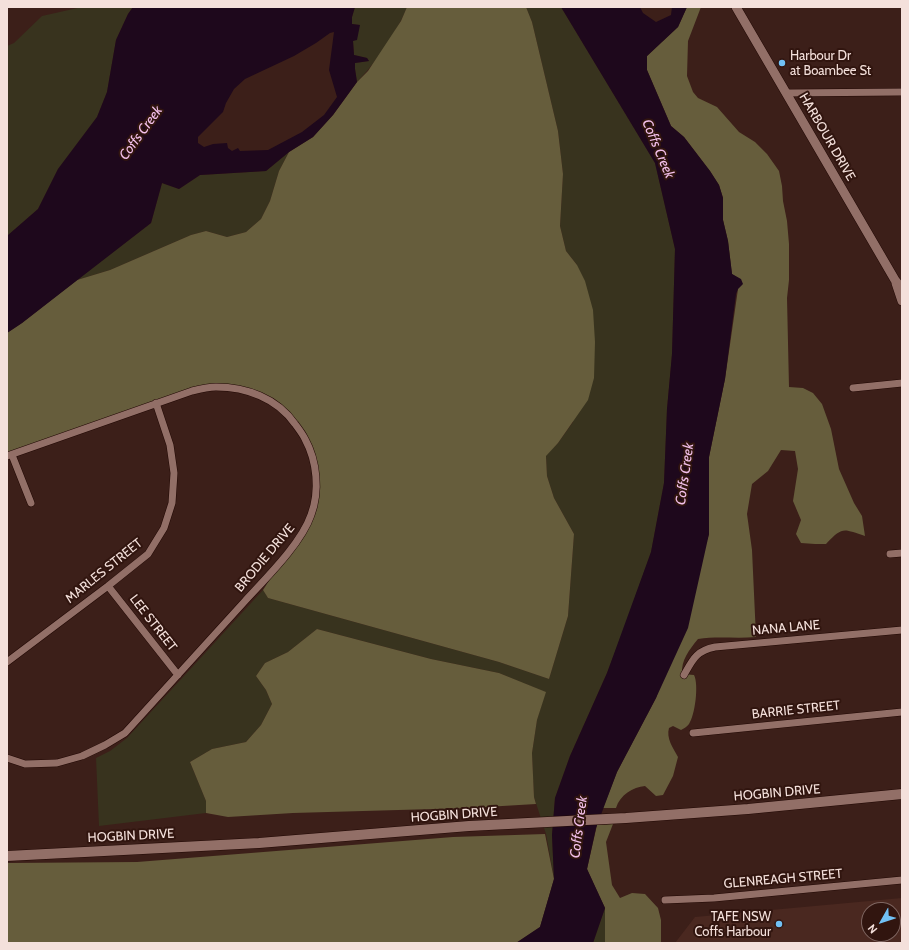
<!DOCTYPE html>
<style>
body{margin:0}
#map{position:relative;width:909px;height:950px;overflow:hidden;background:#3c1f19;font-family:Cabin,sans-serif}
canvas{display:block}
.frame{position:absolute;inset:0;border:8px solid #f4e0db;pointer-events:none}
.north{position:absolute;left:861px;top:902px;width:40px;height:40px;box-sizing:border-box;background:#31150f;border:1px solid #7f6661;border-radius:50%;rotate:231deg;font-size:11px;font-weight:700;line-height:16px;text-align:center;color:#f4e0db}
.north::after{content:'';display:block;margin:auto;width:14px;height:18px;background:#71c1f5;clip-path:polygon(50% 0,100% 100%,50% 72%,0 100%)}
</style>
<div id="map">
<canvas width="909" height="950"></canvas>
<div class="frame"></div>
<div class="north">N</div>
</div>
<script>
const ctx = document.querySelector('canvas').getContext('2d');
ctx.lineJoin = 'round';
function fill(path, color) {
  ctx.fillStyle = color;
  ctx.fill(path, 'evenodd');
}
function trace(path, color, width, dash) {
  ctx.strokeStyle = color;
  ctx.lineWidth = width;
  ctx.lineCap = dash ? 'butt' : 'round';
  ctx.setLineDash(dash || []);
  ctx.stroke(path);
}
function label(font, color, halo, rows, align = 'center') {
  ctx.font = font + ' Cabin,sans-serif';
  ctx.lineWidth = 4;
  ctx.setLineDash([]);
  ctx.textBaseline = 'middle';
  ctx.strokeStyle = halo;
  ctx.fillStyle = color;
  for (const [text, x, y, turn = 0] of rows) {
    ctx.save();
    ctx.translate(x, y);
    ctx.rotate((+turn || 0) * Math.PI / 180);
    ctx.textAlign = isNaN(turn) ? turn : align;
    if (halo) ctx.strokeText(text, 0, 0);
    ctx.fillText(text, 0, 0);
    ctx.restore();
  }
}
fill(new Path2D(`
 M 902,898 L 902,943 L 675,943 L 695,917 ZM 869,910 L 893,910 L 893,934 L 869,934 Z`), '#4a2820');
fill(new Path2D(`
 M 82,7 L 133,7 L 128,14 L 116,40 L 107,92 L 97,117 L 58,169 L 38,209 L 7,236 L 7,46 L 14,43 L 42,16 Z
 M 355,7 L 407,7 C 399,29 374,65 357,82 L 355,69 L 355,63 L 369,61 L 367,58 L 354,55 L 353,41 L 359,25 L 352,24 L 352,17 Z
 M 526,7 L 561,7 L 655,163 L 675,249 L 672,354 L 667,409 L 664,483 L 651,552 L 627,621 L 607,673 L 570,756 L 555,798 L 552,835 L 554,879 L 546,834 L 534,797 L 533,778 L 532,753 L 537,720 L 545,692 L 499,673 L 431,659 L 317,629 L 288,652 L 265,663 L 256,676 L 266,690 L 272,704 L 261,725 L 246,742 L 212,749 L 190,762 L 206,801 L 206,813 L 99,826 L 96,758 L 110,751 L 127,738 L 263,590 L 268,598 L 499,662 L 549,679 L 568,616 L 574,534 L 554,498 L 547,476 L 546,455 L 558,443 L 573,422 L 577,265 L 566,251 L 560,226 L 563,174 L 558,131 L 532,22 Z
 M 289,152 L 279,171 L 270,201 L 261,219 L 246,232 L 227,237 L 206,231 L 191,235 L 110,270 L 77,280 L 151,223 L 162,183 L 179,189 L 200,175 L 266,171 Z
 M 605,908 L 605,943 L 593,943 Z`), '#38331e');
fill(new Path2D(`
 M 407,7 L 526,7 L 532,22 L 558,131 L 563,174 L 560,226 L 566,251 L 577,265 L 585,281 L 593,310 L 595,342 L 594,378 L 588,400 L 558,443 L 546,456 L 547,476 L 554,498 L 574,534 L 568,616 L 549,679 L 499,662 L 268,598 L 263,590 L 287,553 L 297,541 L 315,502 L 314,461 L 289,415 L 267,398 L 238,388 L 192,391 L 7,456 L 7,333 L 22,323 L 77,280 L 110,270 L 191,235 L 206,231 L 227,237 L 246,232 L 261,219 L 270,201 L 279,171 L 289,152 L 313,137 L 333,115 L 357,82 L 368,71 L 401,21 Z
 M 687,7 L 701,7 L 688,41 L 687,76 L 693,92 L 698,98 L 717,107 L 739,132 L 755,142 L 767,154 L 779,171 L 782,186 L 783,201 L 787,221 L 789,244 L 789,280 L 787,298 L 789,387 L 803,388 L 813,393 L 822,404 L 831,429 L 839,469 L 854,503 L 862,516 L 865,536 C 843,529 843,526 826,544 L 815,544 L 801,543 L 796,534 L 801,520 L 793,501 L 798,469 L 795,451 L 781,450 L 768,471 L 752,484 L 747,514 L 752,550 L 756,637 C 737,639 717,636 698,639 C 689,650 681,660 682,674 L 694,675 C 699,685 695,715 689,724 C 687,727 683,729 681,730 L 673,726 L 669,728 C 666,738 673,748 678,757 L 673,776 L 663,795 L 656,796 L 645,786 C 633,787 620,795 616,808 L 603,808 L 617,772 L 656,698 L 709,534 L 709,457 L 725,379 L 738,289 L 738,278 L 732,274 L 728,241 L 723,220 L 723,198 L 719,185 L 710,171 L 684,137 L 671,126 L 647,70 L 647,56 L 678,27 Z
 M 317,629 L 431,659 L 499,673 L 546,692 L 537,720 L 532,753 L 534,797 L 536,804 L 469,808 L 293,813 L 228,817 L 206,813 L 206,801 L 190,762 L 212,749 L 246,742 L 261,725 L 272,704 L 266,690 L 256,676 L 265,663 L 288,652 Z
 M 613,824 L 606,842 L 612,885 L 620,898 L 632,893 L 645,894 L 658,908 L 661,920 L 661,943 L 605,943 L 605,908 L 587,869 L 597,825 Z
 M 545,834 L 554,879 L 540,927 L 516,943 L 7,943 L 7,863 L 137,862 L 453,837 Z`), '#665d3c');
fill(new Path2D(`
 M 133,7 L 355,7 L 352,17 L 352,24 L 360,25 L 357,40 L 353,41 L 354,55 L 367,58 L 369,61 L 355,63 L 355,69 L 357,82 L 333,115 L 313,137 L 289,152 L 266,171 L 200,175 L 179,189 L 162,183 L 151,223 L 22,323 L 7,333 L 7,236 L 38,209 L 58,169 L 97,117 L 107,92 L 116,40 L 128,14 ZM 334,32 L 329,70 L 337,97 L 324,115 L 302,132 L 268,150 L 240,151 L 238,148 L 232,151 L 228,148 L 227,143 L 213,144 L 204,147 L 198,143 L 198,137 L 223,112 L 226,103 L 234,89 L 245,79 L 294,56 L 316,43 L 330,33 Z
 M 561,7 L 640,7 L 643,13 L 656,22 L 671,15 L 672,7 L 687,7 L 678,27 L 647,56 L 647,70 L 671,126 L 684,137 L 710,171 L 719,185 L 723,198 L 723,220 L 728,241 L 732,274 L 741,279 L 743,284 L 738,289 L 736,294 L 725,379 L 709,457 L 709,534 L 688,628 L 656,698 L 617,772 L 596,828 L 587,869 L 605,908 L 593,943 L 516,943 L 540,927 L 554,879 L 552,835 L 555,798 L 570,756 L 607,673 L 651,552 L 664,483 L 667,409 L 672,354 L 675,249 L 655,163 Z`), '#1e081c');
const minor = new Path2D(`
 M 786,93 L 902,92
 M 853,388 L 902,383
 M 12,455 L 31,503
 M 7,456 L 192,391 C 200,389 208,387 216,387 C 246,387 277,398 295,424 C 298,428 302,433 305,439 C 317,461 320,491 311,515 C 301,544 266,578 245,601 C 205,645 165,689 125,733 L 105,745 L 82,756 L 57,763 L 25,764 L 7,758
 M 890,554 L 902,553
 M 108,586 L 178,675
 M 7,662 L 108,586 L 148,554 L 164,528 L 172,503 L 174,473 L 170,445 L 156,403
 M 684,675 C 693,659 696,651 715,647 L 902,630
 M 693,733 L 902,712
 M 665,900 L 714,898 L 902,880`);
const tertiary = new Path2D(`
 M 736,7 L 895,280 L 902,289
 M 896,283 L 902,301`);
const secondary = new Path2D(`
 M 7,856 L 259,843 L 469,826 L 626,818 L 748,809 L 902,794`);
trace(minor, '#210804', 8);
trace(tertiary, '#210804', 10);
trace(secondary, '#210804', 11);
trace(minor, '#926f67', 7);
trace(tertiary, '#926f67', 9);
trace(secondary, '#926f67', 10);
for (const [x, y, r, color] of [
 [782,63,4,"#71c1f5"],
 [779,924,4,"#71c1f5"]
]) {
  const dot = new Path2D();
  dot.arc(x, y, r, 0, 2 * Math.PI);
  ctx.fillStyle = color;
  ctx.fill(dot);
  trace(dot, '#31150f', 1.5);
}
label('13px', '#f4e0db', '#31150f', [
 ["Harbour Dr",790,56],
 ["at Boambee St",790,71],
 ["TAFE NSW",771,917,"right"],
 ["Coffs Harbour",771,932,"right"]
], 'left');
label('13px', '#f4e0db', '#31150f', [
 ["HARBOUR DRIVE",827,137,60],
 ["BRODIE DRIVE",265,558,-50],
 ["MARLES STREET",104,571,-39],
 ["LEE STREET",153,623,52],
 ["NANA LANE",786,628,-5],
 ["BARRIE STREET",796,710,-6],
 ["HOGBIN DRIVE",777,793,-5],
 ["HOGBIN DRIVE",454,815,-4],
 ["HOGBIN DRIVE",131,836,-3],
 ["GLENREAGH STREET",783,879,-5]
]);
label('italic 14px', '#f3c0eb', '#31150f', [
 ["Coffs Creek",141,133,-54],
 ["Coffs Creek",658,149,67],
 ["Coffs Creek",685,474,-82],
 ["Coffs Creek",579,827,-83]
]);
</script>
